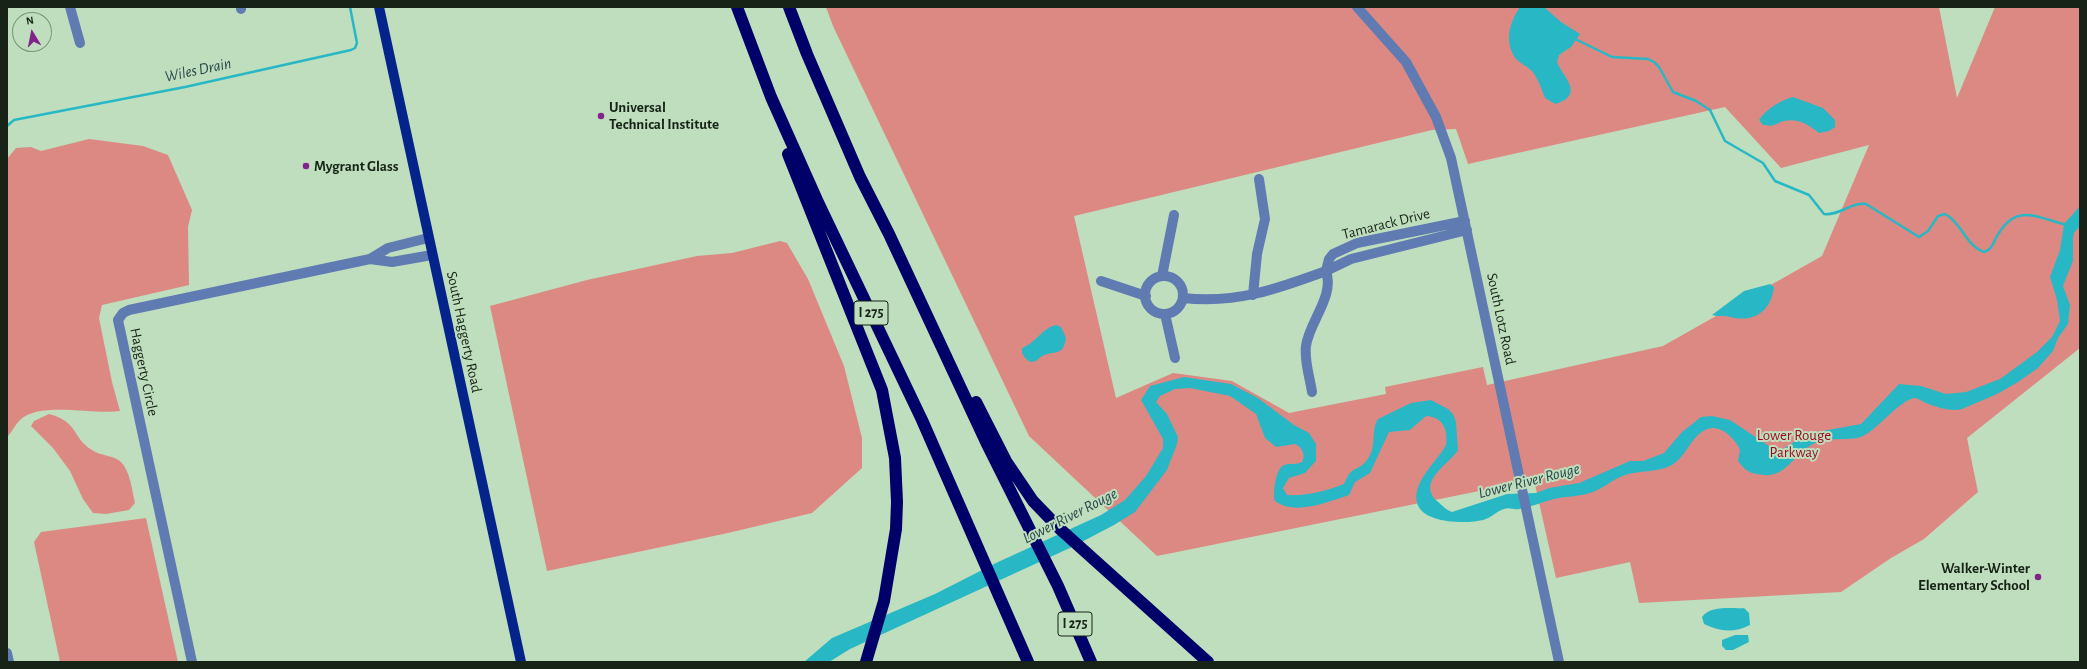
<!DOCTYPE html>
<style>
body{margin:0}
#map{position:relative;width:2087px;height:669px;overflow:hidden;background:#bedebd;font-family:"Alegreya Sans",sans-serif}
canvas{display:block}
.frame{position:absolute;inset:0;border:8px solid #172317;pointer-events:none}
.north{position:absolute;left:12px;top:12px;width:40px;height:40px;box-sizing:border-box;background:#bedebd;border:1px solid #7b937b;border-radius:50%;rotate:350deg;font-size:11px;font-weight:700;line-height:16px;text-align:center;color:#172317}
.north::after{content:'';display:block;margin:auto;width:14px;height:18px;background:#83228c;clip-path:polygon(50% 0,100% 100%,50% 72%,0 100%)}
</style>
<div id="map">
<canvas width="2087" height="669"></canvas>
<div class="frame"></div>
<div class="north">N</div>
</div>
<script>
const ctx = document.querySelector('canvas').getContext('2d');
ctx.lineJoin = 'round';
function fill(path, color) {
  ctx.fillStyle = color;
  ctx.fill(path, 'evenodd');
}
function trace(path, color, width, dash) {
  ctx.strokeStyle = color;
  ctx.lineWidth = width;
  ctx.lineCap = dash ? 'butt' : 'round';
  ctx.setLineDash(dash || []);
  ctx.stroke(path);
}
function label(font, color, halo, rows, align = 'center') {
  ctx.font = font + ' "Alegreya Sans",sans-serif';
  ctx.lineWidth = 4;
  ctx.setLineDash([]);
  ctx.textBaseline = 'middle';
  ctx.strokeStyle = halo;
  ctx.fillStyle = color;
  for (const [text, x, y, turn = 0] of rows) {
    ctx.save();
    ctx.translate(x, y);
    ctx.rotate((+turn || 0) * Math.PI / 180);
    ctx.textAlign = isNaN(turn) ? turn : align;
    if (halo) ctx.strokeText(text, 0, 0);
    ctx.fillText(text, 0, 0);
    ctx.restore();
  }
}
fill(new Path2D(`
 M 826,7 L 1939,7 L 1957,98 L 1995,7 L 2080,7 L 2080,348 L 1967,438 L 1978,492 L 1924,539 L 1891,558 L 1841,592 L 1639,603 L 1630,562 L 1556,578 L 1534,480 L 1157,556 L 1029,436 L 833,26 ZM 1725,107 L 1781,168 L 1869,145 L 1822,256 L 1663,346 L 1487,385 L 1483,367 L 1385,387 L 1386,394 L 1289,413 L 1232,381 L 1173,373 L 1116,398 L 1074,216 L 1432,130 L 1456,129 L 1468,164 Z
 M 89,139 L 143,146 L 168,155 L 192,210 L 188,227 L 189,285 L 102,305 L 99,318 L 112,382 L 120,411 C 94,415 39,401 20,420 C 15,425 12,432 7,437 L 7,159 L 16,148 L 31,147 L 41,151 Z
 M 780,241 L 787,243 L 808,279 L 844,366 L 862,438 L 862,468 L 812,513 L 728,533 L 547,571 L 490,306 L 587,280 L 697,256 L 732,253 Z
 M 49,414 C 79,422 72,438 92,450 C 100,456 114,455 121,462 C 130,471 132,490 135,503 L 129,510 L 106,514 L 93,513 L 83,499 L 70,471 L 53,448 L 31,426 L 34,421 Z
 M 146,518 L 178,662 L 60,662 L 34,542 L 41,532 Z`), '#dd8983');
fill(new Path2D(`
 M 1520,7 L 1544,7 L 1561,22 L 1580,34 L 1571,47 L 1559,55 L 1557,62 C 1563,77 1586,95 1555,104 L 1545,98 C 1541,88 1538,78 1531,70 C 1526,66 1520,63 1516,59 C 1504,42 1509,23 1520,7 Z
 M 1793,97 L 1823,108 L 1835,120 L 1835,127 L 1829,131 L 1819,133 C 1809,125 1798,118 1784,121 C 1774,124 1775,127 1763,125 L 1759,120 C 1766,109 1781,100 1793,97 Z
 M 2080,206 L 2080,226 L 2074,233 L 2073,238 L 2073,261 L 2063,286 L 2070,305 L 2068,324 L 2058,338 L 2053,351 L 2038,368 L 2018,382 L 1997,394 L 1962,409 C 1951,412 1936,407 1926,403 C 1923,402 1918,398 1915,398 C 1901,399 1878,429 1863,436 C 1851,442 1830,436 1815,443 C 1791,454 1787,481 1757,474 C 1748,473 1743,468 1738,461 L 1740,450 C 1736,440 1724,428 1713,428 C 1693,429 1688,456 1672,465 C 1657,473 1640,470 1625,475 C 1613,479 1604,488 1593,492 C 1580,497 1567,496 1554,499 C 1542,502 1531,507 1519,509 C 1514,510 1509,507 1504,509 C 1497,511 1491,518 1483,520 C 1467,524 1423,524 1417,503 C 1412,481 1437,462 1446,445 C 1448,429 1443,417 1426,416 L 1410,430 L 1389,432 L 1370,473 L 1355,482 L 1349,495 C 1328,502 1295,516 1275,501 C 1272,494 1276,468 1284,465 C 1289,463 1296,465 1302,462 C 1306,455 1302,447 1295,444 L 1276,447 L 1265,438 L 1256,414 L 1230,396 L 1190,388 L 1175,389 L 1160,396 L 1156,402 L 1167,414 L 1178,437 L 1177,444 L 1167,470 L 1135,512 L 1114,525 L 1072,547 L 850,649 L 829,662 L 804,662 L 832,638 L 935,594 L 998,562 L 1101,515 L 1125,500 L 1146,476 L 1163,448 L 1163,439 L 1141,400 L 1150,386 L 1184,377 L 1231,384 L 1258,398 L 1294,425 L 1309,433 L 1316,444 L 1316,461 L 1305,473 L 1289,478 L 1283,488 L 1287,495 C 1307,496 1326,491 1344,484 C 1346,480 1348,474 1352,471 C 1360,466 1364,466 1370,455 C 1376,444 1371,429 1378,419 L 1411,403 L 1431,400 L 1448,409 L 1453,414 L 1456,422 L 1458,450 C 1451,463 1416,481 1437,501 C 1442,505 1446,510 1452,512 L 1507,494 L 1536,493 L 1549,488 L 1579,483 L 1630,461 L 1643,461 L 1664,453 L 1682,432 L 1701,417 L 1712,416 L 1730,420 L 1772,448 L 1783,449 L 1806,434 L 1861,424 L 1899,384 L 1921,386 L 1946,394 L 1966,392 L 2000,379 L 2037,352 L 2052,337 L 2060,321 L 2057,300 L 2050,277 L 2060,250 L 2064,224 Z
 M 1770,284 L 1774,287 C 1771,311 1755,323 1730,317 C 1726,315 1718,317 1712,315 L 1744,291 Z
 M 1056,325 L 1061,327 L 1066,338 C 1063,357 1055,350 1042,356 C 1038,359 1036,362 1030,362 C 1026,359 1021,355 1022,348 C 1036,343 1042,328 1056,325 Z
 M 1744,608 L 1749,613 L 1750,625 C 1734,633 1720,632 1704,624 L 1702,617 C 1711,605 1731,609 1744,608 Z
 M 1735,635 L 1748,635 L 1749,642 L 1733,650 L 1726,650 L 1722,646 L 1722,640 Z`), '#28b8c5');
trace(new Path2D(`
 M 1573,38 L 1612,57 L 1648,59 L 1654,62 L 1659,67 L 1673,92 L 1696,101 L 1710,110 L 1725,141 L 1763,163 L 1775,181 L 1809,195 L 1824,214 C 1839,216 1851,202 1866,204 L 1919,237 L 1928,231 L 1938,216 L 1945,214 C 1962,223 1966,246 1984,252 C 1991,250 1993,244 1996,238 C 2015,202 2035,217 2067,225
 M 7,126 L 14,120 L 185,87 L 351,50 L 355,48 L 357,43 L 350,7`), '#28b8c5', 2.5);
trace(new Path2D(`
 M 70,7 L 80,43
 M 241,7 L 241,9
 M 1357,7 L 1406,62 L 1436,117 L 1451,158 L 1559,662
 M 1465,221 L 1357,243 L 1333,254 L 1329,259 L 1326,271 L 1351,259 L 1467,230
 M 428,238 L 388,248 L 370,259 L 392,262 L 432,255
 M 1162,276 L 1174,215
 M1145 295a19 19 0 1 1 38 0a19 19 0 1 1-38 0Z
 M 1101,281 L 1146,296
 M 1253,295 L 1257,254 L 1265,219 L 1259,179
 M 1183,298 C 1236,304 1277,289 1326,271 C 1335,296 1309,322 1306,346 C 1304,361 1310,378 1312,392
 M 1165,314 L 1175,358
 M 7,653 L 9,662
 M 192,662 L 118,320 L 123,313 L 129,310 L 370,259`), '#607ab2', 10);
trace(new Path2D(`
 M 379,7 L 521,662`), '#04248c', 10);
trace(new Path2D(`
 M 737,7 L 771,97 L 817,200 L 922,420 L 1028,662
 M 789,7 L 807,54 L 860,177 L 889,234 L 986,442 L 1058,586 L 1091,662
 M 788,154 L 882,390 L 895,458 L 897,502 L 896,529 L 884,601 L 866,662
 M 976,402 L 1006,461 L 1033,501 L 1060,529 L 1208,662`), '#000069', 12);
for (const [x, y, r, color] of [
 [601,116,4,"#83228c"],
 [306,166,4,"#83228c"],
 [2038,577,4,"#83228c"]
]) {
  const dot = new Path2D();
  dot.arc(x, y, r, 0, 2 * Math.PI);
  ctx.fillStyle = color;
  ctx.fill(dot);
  trace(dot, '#bedebd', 1.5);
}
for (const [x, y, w] of [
 [871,313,34],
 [1075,624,34]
]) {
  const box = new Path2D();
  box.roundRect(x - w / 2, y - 12, w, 24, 3);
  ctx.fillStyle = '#bedebd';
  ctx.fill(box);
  trace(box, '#172317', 1);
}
label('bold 14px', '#172317', null, [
 ["I 275",871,313],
 ["I 275",1075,624]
]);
label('bold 15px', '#172317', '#bedebd', [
 ["Universal",609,107],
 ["Technical Institute",609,124],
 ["Mygrant Glass",314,166],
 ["Walker-Winter",2030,568,"right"],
 ["Elementary School",2030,585,"right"]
], 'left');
label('15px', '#172317', '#bedebd', [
 ["Tamarack Drive",1386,224,-14],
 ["South Lotz Road",1501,319,78],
 ["South Haggerty Road",464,332,78],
 ["Haggerty Circle",144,372,78]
]);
label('15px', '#9c081c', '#bedebd', [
 ["Lower Rouge",1794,435],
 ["Parkway",1794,452]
]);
label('italic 16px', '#2a474a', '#bedebd', [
 ["Wiles Drain",198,70,-12],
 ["Lower River Rouge",1529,481,-14],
 ["Lower River Rouge",1070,516,-27]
]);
</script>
